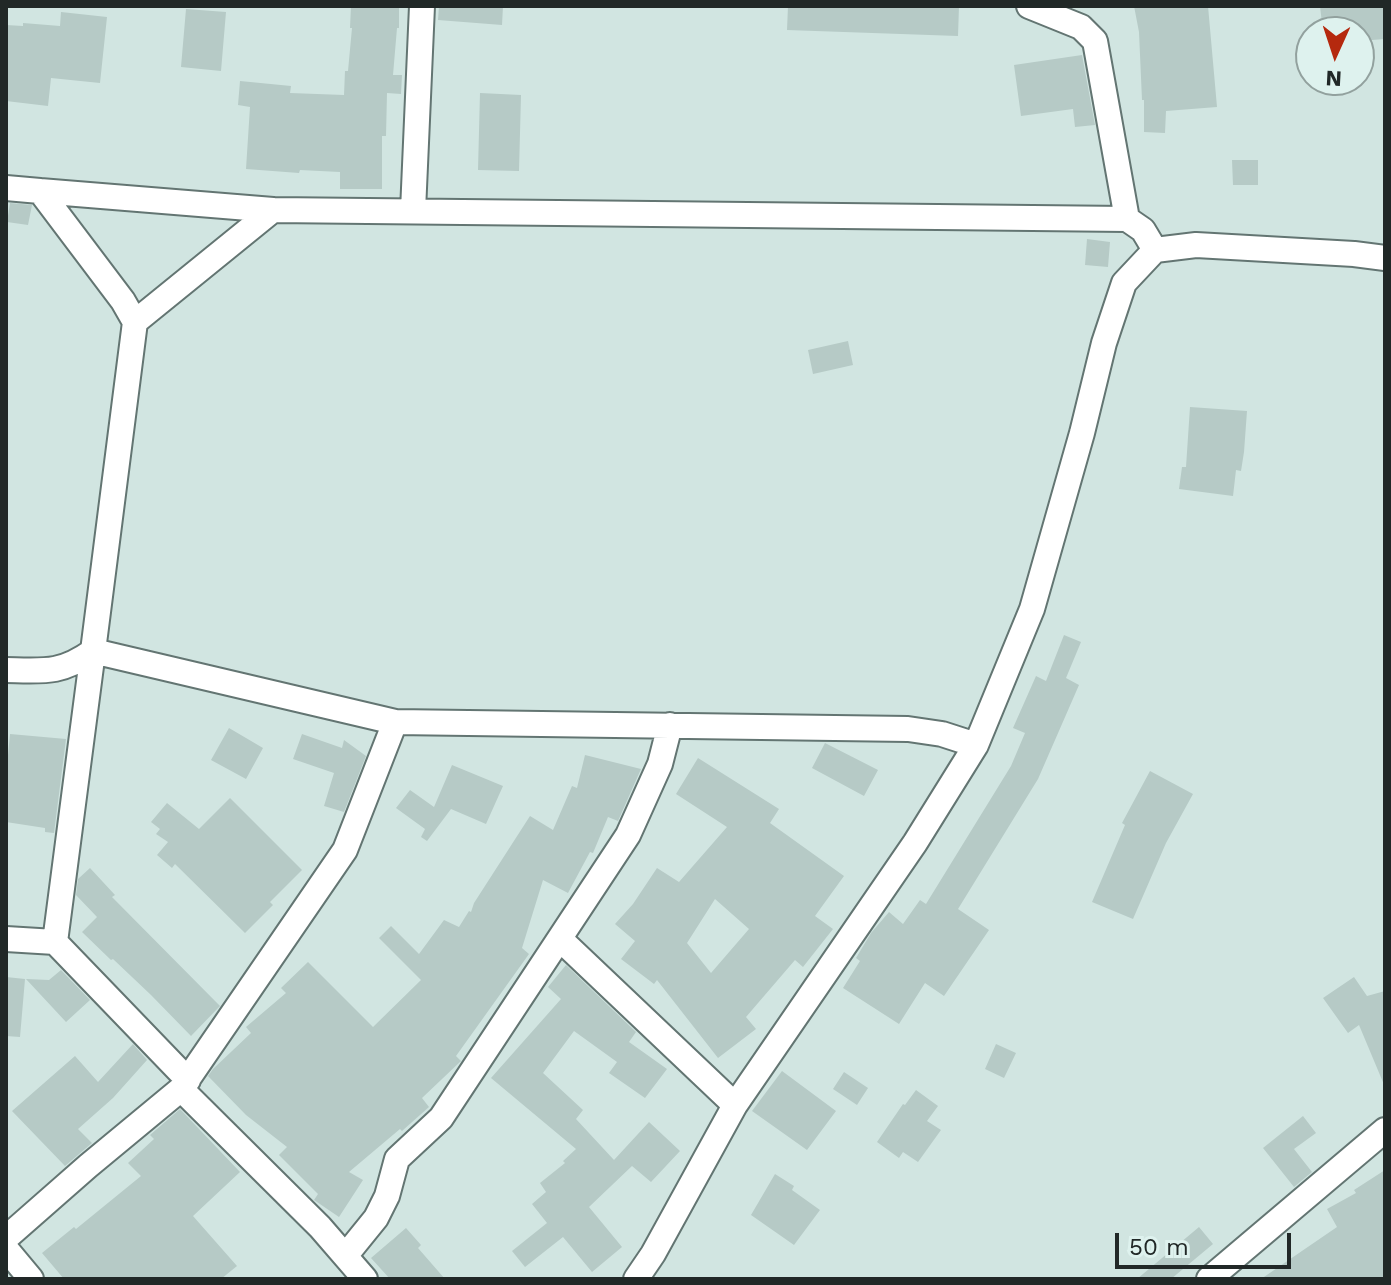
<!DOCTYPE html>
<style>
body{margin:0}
#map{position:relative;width:1391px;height:1285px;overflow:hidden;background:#d1e5e1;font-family:"Work Sans",sans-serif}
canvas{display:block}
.frame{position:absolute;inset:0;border:8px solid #212827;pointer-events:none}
.north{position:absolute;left:1295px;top:16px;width:80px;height:80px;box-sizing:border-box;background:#def2ee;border:2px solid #92a19e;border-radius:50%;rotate:183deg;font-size:22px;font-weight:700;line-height:32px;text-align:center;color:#212827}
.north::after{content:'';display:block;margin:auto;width:28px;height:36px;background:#b5290e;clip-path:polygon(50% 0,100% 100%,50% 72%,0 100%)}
.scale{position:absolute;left:1115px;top:1233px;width:176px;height:36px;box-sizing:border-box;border:4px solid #212827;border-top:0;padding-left:10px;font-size:24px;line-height:28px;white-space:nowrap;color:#212827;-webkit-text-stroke:6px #def2ee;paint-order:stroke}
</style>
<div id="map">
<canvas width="1391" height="1285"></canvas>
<div class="frame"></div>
<div class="north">N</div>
<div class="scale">50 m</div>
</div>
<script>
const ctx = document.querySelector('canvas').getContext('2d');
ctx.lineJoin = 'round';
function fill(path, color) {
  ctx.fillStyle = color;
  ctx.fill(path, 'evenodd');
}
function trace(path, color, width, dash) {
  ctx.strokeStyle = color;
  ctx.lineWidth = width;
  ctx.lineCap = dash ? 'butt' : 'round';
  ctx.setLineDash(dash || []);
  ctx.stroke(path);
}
fill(new Path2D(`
 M 351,6 L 399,6 L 399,28 L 397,28 L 393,75 L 402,75 L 401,94 L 387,93 L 386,136 L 382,136 L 382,189 L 340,189 L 340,172 L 300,170 L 299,173 L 246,169 L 250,107 L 238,105 L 240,81 L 291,86 L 290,93 L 344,95 L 345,71 L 348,71 L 352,28 L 350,28 Z
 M 439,6 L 503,6 L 502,25 L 438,20 Z
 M 788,6 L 959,6 L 958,36 L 787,30 Z
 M 1134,6 L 1208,6 L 1217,107 L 1166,111 L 1165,133 L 1144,132 L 1144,100 L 1142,100 L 1139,32 Z
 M 1320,6 L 1385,6 L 1385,39 L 1359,41 L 1359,32 L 1323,32 Z
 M 186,9 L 226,12 L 221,71 L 181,67 Z
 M 61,12 L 107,17 L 100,83 L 51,78 L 48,106 L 6,101 L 6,25 L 23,26 L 23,23 L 60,26 Z
 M 1082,55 L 1095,125 L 1075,127 L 1073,109 L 1021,116 L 1014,65 Z
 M 480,93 L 521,95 L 519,171 L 478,170 Z
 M 1232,160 L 1258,160 L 1258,185 L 1233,185 Z
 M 10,203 L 32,205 L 28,225 L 7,222 Z
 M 1087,239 L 1110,242 L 1108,267 L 1085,265 Z
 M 848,341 L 853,365 L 813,374 L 808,350 Z
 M 1190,407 L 1247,411 L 1244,452 L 1241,471 L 1236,470 L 1233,496 L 1179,489 L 1182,467 L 1186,467 Z
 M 1064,635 L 1081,642 L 1066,678 L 1079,685 L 1038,779 L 958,909 L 989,930 L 944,996 L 925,983 L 899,1024 L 843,988 L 860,961 L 856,958 L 871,933 L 889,912 L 903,924 L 920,900 L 926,904 L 1011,766 L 1025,733 L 1013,728 L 1036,676 L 1046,681 Z
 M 229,728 L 263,748 L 246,779 L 211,760 Z
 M 10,734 L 66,739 L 54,833 L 45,832 L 45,828 L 6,822 L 6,776 Z
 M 302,734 L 342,748 L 344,740 L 366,756 L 344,812 L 324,806 L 334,773 L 293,759 Z
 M 825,743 L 878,770 L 864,796 L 812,768 Z
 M 585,755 L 641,769 L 618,821 L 608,817 L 593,853 L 590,852 L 568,893 L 543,880 L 522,948 L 529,954 L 456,1056 L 461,1061 L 422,1098 L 429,1107 L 402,1131 L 400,1129 L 349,1172 L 363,1180 L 339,1217 L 314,1200 L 318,1194 L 279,1155 L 287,1147 L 246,1115 L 208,1076 L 213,1069 L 251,1033 L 246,1027 L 286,993 L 281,988 L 308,962 L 373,1027 L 421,980 L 379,938 L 391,926 L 419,954 L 444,920 L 459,927 L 469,911 L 471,912 L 474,903 L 530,816 L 553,830 L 572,786 L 577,788 Z
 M 698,758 L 779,809 L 770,823 L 844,876 L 815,916 L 833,929 L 803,967 L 795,960 L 746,1017 L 756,1029 L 718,1058 L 657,980 L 654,984 L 621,959 L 635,941 L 615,924 L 633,904 L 657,868 L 679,882 L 727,827 L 676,794 ZM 715,899 L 749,929 L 711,973 L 687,943 Z
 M 452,765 L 503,786 L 486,824 L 451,809 L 427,841 L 421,837 L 425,829 L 396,808 L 410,790 L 434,807 Z
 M 1150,771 L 1193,794 L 1166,843 L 1133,919 L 1092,902 L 1125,825 L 1122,823 Z
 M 230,798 L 302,870 L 270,902 L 273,905 L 245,933 L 175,864 L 172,868 L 157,855 L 168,842 L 156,834 L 160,829 L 151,822 L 167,803 L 199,829 Z
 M 90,868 L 115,895 L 112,897 L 220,1006 L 191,1036 L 151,995 L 113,959 L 111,960 L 82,932 L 97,917 L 76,895 L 78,879 Z
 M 566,965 L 636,1032 L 629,1042 L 667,1069 L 645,1098 L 609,1073 L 617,1062 L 574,1031 L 543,1073 L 583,1110 L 576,1119 L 614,1160 L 649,1122 L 680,1151 L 651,1182 L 632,1166 L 589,1207 L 622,1247 L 592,1272 L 563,1237 L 525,1267 L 512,1251 L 547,1223 L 532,1204 L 546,1192 L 540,1183 L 565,1163 L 563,1161 L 576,1149 L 491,1078 L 561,999 L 548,987 Z
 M 61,970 L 90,1000 L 66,1022 L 26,979 L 49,980 Z
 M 6,977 L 25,979 L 20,1037 L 6,1036 Z
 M 1354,977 L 1367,996 L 1385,991 L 1385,1087 L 1359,1025 L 1348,1033 L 1323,998 Z
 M 133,1044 L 147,1060 L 113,1098 L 78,1129 L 92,1143 L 65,1166 L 12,1111 L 75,1056 L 98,1082 Z
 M 996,1044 L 1016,1053 L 1004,1078 L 985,1069 Z
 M 782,1071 L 836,1111 L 807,1150 L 752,1111 Z
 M 844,1072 L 868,1088 L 857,1105 L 833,1089 Z
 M 916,1090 L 938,1106 L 927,1121 L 941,1130 L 918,1162 L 903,1152 L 899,1158 L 877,1142 L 903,1104 L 905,1105 Z
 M 180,1109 L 240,1172 L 193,1216 L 237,1266 L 221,1279 L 64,1279 L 42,1253 L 74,1227 L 76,1229 L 141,1176 L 128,1163 L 154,1139 L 150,1135 Z
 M 1303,1116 L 1316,1133 L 1294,1149 L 1312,1172 L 1294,1187 L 1263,1148 Z
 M 1385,1170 L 1385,1279 L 1261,1279 L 1337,1227 L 1327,1209 L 1356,1193 L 1354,1190 Z
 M 775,1174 L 794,1186 L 792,1190 L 820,1210 L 794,1245 L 751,1215 Z
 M 1199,1227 L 1213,1244 L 1171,1279 L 1137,1279 Z
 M 406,1228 L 421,1245 L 418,1248 L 445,1279 L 390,1279 L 371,1258 Z`), '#b6cac6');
const minor = new Path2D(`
 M 1029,6 L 1081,27 L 1095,41 L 1127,219
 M 6,188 L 40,191 L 123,301 L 135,322 L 93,651 L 395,722 L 908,729 L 942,734 L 976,745
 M 40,191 L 273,210 L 1127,219 L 1143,230 L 1155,250
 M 413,211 L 422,6
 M 135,322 L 273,210
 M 6,670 C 44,671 61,674 93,651 L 55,942 L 188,1080
 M 6,939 L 55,942
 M 560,939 L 735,1105
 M 181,1089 L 320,1227 L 365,1279
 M 6,1238 L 88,1166 L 181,1089 L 345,850 L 395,722
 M 6,1249 L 31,1279
 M 346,1255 L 376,1218 L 387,1196 L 397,1159 L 441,1118 L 628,835 L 660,764 L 670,725
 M 636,1279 L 653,1254 L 735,1105 L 915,843 L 976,745 L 1032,609 L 1082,433 L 1104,343 L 1124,283 L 1155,250 L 1196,245 L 1354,254 L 1385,258
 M 1209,1279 L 1385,1130`);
trace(minor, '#637572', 28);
trace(minor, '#fff', 24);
</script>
